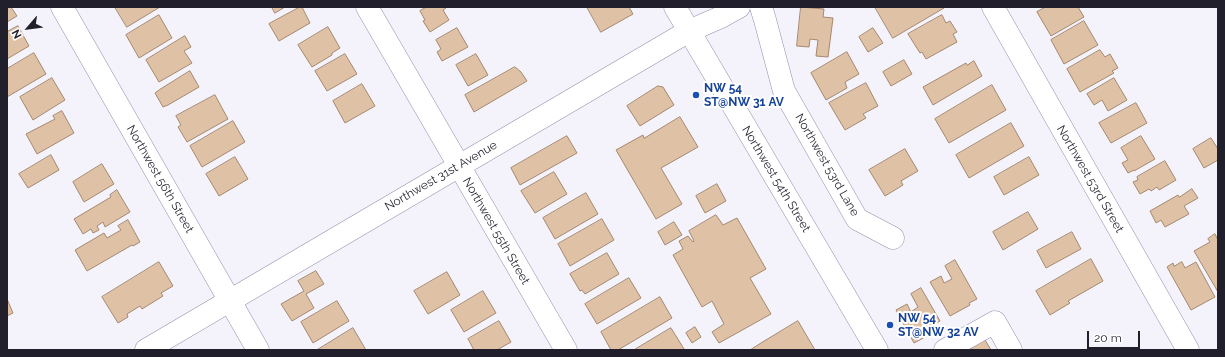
<!DOCTYPE html>
<style>
body{margin:0}
#map{position:relative;width:1225px;height:357px;overflow:hidden;background:#f4f2fa;font-family:Raleway,sans-serif}
canvas{display:block}
.frame{position:absolute;inset:0;border:8px solid #221f2c;pointer-events:none}
.north{position:absolute;left:8px;top:8px;width:40px;height:40px;-webkit-text-stroke:3px #fff;paint-order:stroke;rotate:242deg;font-size:11px;font-weight:700;line-height:16px;text-align:center;color:#221f2c}
.north::after{content:'';display:block;margin:auto;width:14px;height:18px;background:#221f2c;clip-path:polygon(50% 0,100% 100%,50% 72%,0 100%)}
.scale{position:absolute;left:1087px;top:331px;width:53px;height:18px;box-sizing:border-box;border:2px solid #221f2c;border-top:0;padding-left:5px;font-size:12px;line-height:14px;white-space:nowrap;color:#221f2c;-webkit-text-stroke:3px #fff;paint-order:stroke}
</style>
<div id="map">
<canvas width="1225" height="357"></canvas>
<div class="frame"></div>
<div class="north">N</div>
<div class="scale">20 m</div>
</div>
<script>
const ctx = document.querySelector('canvas').getContext('2d');
ctx.lineJoin = 'round';
function fill(path, color) {
  ctx.fillStyle = color;
  ctx.fill(path, 'evenodd');
}
function trace(path, color, width, dash) {
  ctx.strokeStyle = color;
  ctx.lineWidth = width;
  ctx.lineCap = dash ? 'butt' : 'round';
  ctx.setLineDash(dash || []);
  ctx.stroke(path);
}
function label(font, color, halo, rows, align = 'center') {
  ctx.font = font + ' Raleway,sans-serif';
  ctx.lineWidth = 4;
  ctx.setLineDash([]);
  ctx.textBaseline = 'middle';
  ctx.strokeStyle = halo;
  ctx.fillStyle = color;
  for (const [text, x, y, turn = 0] of rows) {
    ctx.save();
    ctx.translate(x, y);
    ctx.rotate((+turn || 0) * Math.PI / 180);
    ctx.textAlign = isNaN(turn) ? turn : align;
    if (halo) ctx.strokeText(text, 0, 0);
    ctx.fillText(text, 0, 0);
    ctx.restore();
  }
}
const building = new Path2D(`
 M 7,7 L 11,7 L 17,16 L 7,22 Z
 M 115,7 L 160,7 L 127,27 Z
 M 272,7 L 285,7 L 275,13 Z
 M 300,7 L 302,7 L 310,23 L 279,41 L 269,24 Z
 M 427,7 L 446,7 L 446,8 L 443,10 L 449,20 L 430,32 L 423,21 L 425,20 L 420,11 Z
 M 587,7 L 629,7 L 633,14 L 601,32 Z
 M 801,7 L 824,9 L 823,17 L 833,18 L 828,57 L 816,56 L 818,40 L 810,39 L 809,47 L 797,46 Z
 M 875,7 L 943,7 L 944,8 L 893,38 Z
 M 1046,7 L 1078,7 L 1084,17 L 1051,36 L 1037,12 Z
 M 159,15 L 172,38 L 139,58 L 126,35 Z
 M 942,15 L 946,23 L 950,21 L 957,32 L 953,34 L 957,42 L 926,59 L 922,52 L 920,53 L 908,34 Z
 M 1084,21 L 1098,45 L 1064,64 L 1051,40 Z
 M 18,26 L 29,46 L 7,59 L 7,32 Z
 M 328,27 L 340,48 L 332,53 L 332,55 L 312,67 L 298,45 Z
 M 457,28 L 468,47 L 442,61 L 437,52 L 441,49 L 436,40 Z
 M 873,28 L 883,43 L 868,52 L 859,37 Z
 M 185,36 L 191,47 L 184,51 L 192,63 L 159,82 L 146,60 Z
 M 1100,50 L 1105,57 L 1110,54 L 1118,68 L 1112,71 L 1114,73 L 1080,92 L 1067,69 Z
 M 847,52 L 859,74 L 845,82 L 847,88 L 826,100 L 811,73 Z
 M 34,53 L 46,74 L 7,97 L 7,69 Z
 M 345,54 L 357,74 L 327,91 L 315,71 Z
 M 476,54 L 488,75 L 468,86 L 456,65 Z
 M 904,60 L 912,74 L 891,86 L 883,72 Z
 M 974,61 L 982,76 L 933,105 L 923,87 L 966,63 L 967,65 Z
 M 515,67 L 521,72 L 527,81 L 474,112 L 465,95 Z
 M 190,71 L 199,87 L 168,105 L 163,107 L 155,93 L 159,90 Z
 M 52,78 L 65,100 L 33,120 L 20,97 Z
 M 1114,78 L 1127,100 L 1108,111 L 1102,100 L 1094,105 L 1087,94 Z
 M 866,83 L 878,106 L 863,114 L 866,118 L 845,130 L 829,103 Z
 M 362,84 L 375,106 L 345,123 L 333,101 Z
 M 992,85 L 1006,110 L 949,143 L 935,119 Z
 M 658,86 L 663,87 L 674,105 L 640,126 L 627,106 Z
 M 215,95 L 228,119 L 187,142 L 178,127 L 181,125 L 176,116 Z
 M 1136,103 L 1147,123 L 1111,143 L 1099,123 Z
 M 62,111 L 74,133 L 37,154 L 26,134 L 55,119 L 53,116 Z
 M 680,117 L 698,147 L 661,168 L 682,204 L 656,219 L 616,150 L 643,135 L 644,138 Z
 M 233,121 L 245,142 L 202,167 L 190,146 Z
 M 1011,123 L 1024,146 L 969,178 L 956,155 Z
 M 567,136 L 577,153 L 520,185 L 511,168 Z
 M 1141,136 L 1155,159 L 1134,171 L 1134,170 L 1128,173 L 1122,163 L 1128,160 L 1121,148 Z
 M 1211,138 L 1218,149 L 1218,160 L 1204,168 L 1193,149 Z
 M 905,149 L 918,171 L 901,181 L 903,185 L 885,196 L 869,170 Z
 M 51,155 L 59,170 L 28,188 L 19,174 Z
 M 235,157 L 248,179 L 219,196 L 206,174 Z
 M 1029,157 L 1039,175 L 1004,195 L 994,177 Z
 M 1165,161 L 1176,180 L 1159,190 L 1157,187 L 1151,191 L 1149,189 L 1140,194 L 1133,182 L 1138,180 L 1137,177 Z
 M 102,164 L 114,184 L 84,202 L 73,182 Z
 M 554,172 L 567,194 L 535,213 L 521,191 Z
 M 717,184 L 726,201 L 705,213 L 696,196 Z
 M 1192,189 L 1198,198 L 1184,206 L 1189,214 L 1165,227 L 1161,220 L 1156,223 L 1150,211 L 1178,195 L 1179,197 Z
 M 117,190 L 130,212 L 105,227 L 103,222 L 97,226 L 99,230 L 93,233 L 91,229 L 83,234 L 74,219 L 111,197 L 110,195 Z
 M 586,193 L 598,214 L 555,239 L 543,218 Z
 M 1028,212 L 1038,229 L 1003,250 L 993,232 Z
 M 716,215 L 723,225 L 737,218 L 766,269 L 750,278 L 771,314 L 719,343 L 712,332 L 724,324 L 712,301 L 702,307 L 673,255 L 683,249 L 679,241 L 688,236 L 693,242 L 694,241 L 689,231 Z
 M 602,219 L 614,240 L 570,266 L 558,244 Z
 M 128,220 L 140,242 L 133,246 L 132,245 L 87,271 L 75,250 L 104,233 L 107,238 L 121,230 L 118,226 Z
 M 674,222 L 682,235 L 665,245 L 658,232 Z
 M 1072,232 L 1081,249 L 1046,268 L 1037,251 Z
 M 1215,234 L 1218,240 L 1218,292 L 1194,251 L 1210,242 L 1208,239 Z
 M 607,253 L 619,274 L 585,294 L 582,290 L 580,291 L 570,274 Z
 M 1091,259 L 1103,281 L 1068,301 L 1070,303 L 1050,315 L 1036,291 Z
 M 955,260 L 977,299 L 969,303 L 970,305 L 950,316 L 930,282 L 941,276 L 944,283 L 952,279 L 945,266 Z
 M 159,262 L 173,286 L 161,293 L 163,296 L 142,309 L 140,306 L 127,314 L 128,317 L 118,323 L 102,297 Z
 M 1182,262 L 1185,268 L 1196,262 L 1215,297 L 1191,310 L 1167,267 L 1173,263 L 1174,266 Z
 M 316,271 L 324,284 L 306,294 L 314,308 L 292,321 L 281,304 L 304,291 L 298,281 Z
 M 447,272 L 460,295 L 428,314 L 414,291 Z
 M 629,278 L 641,298 L 597,324 L 585,304 Z
 M 921,288 L 940,321 L 932,325 L 936,331 L 914,343 L 896,310 L 907,304 L 911,312 L 918,307 L 911,294 Z
 M 483,291 L 496,313 L 464,332 L 451,310 Z
 M 660,297 L 672,318 L 618,350 L 611,350 L 601,332 Z
 M 7,299 L 13,313 L 7,316 Z
 M 337,301 L 349,321 L 313,343 L 301,322 Z
 M 499,321 L 511,342 L 497,350 L 474,350 L 468,339 Z
 M 798,321 L 815,350 L 750,350 L 761,343 Z
 M 695,327 L 701,337 L 692,343 L 686,333 Z
 M 353,328 L 366,350 L 317,350 Z
 M 671,328 L 684,349 L 681,350 L 634,350 Z
 M 985,340 L 991,350 L 968,350 Z`);
fill(building, '#dfc1a6');
trace(building, '#a4886e', 1);
const minor = new Path2D(`
 M 62,7 L 258,350
 M 367,7 L 566,350
 M 761,7 L 765,20 L 784,91 L 857,219 L 893,238
 M 993,7 L 1188,350
 M 146,350 L 689,31 L 721,17 L 739,7
 M 945,350 L 995,322 L 1011,350`);
const major = new Path2D(`
 M 675,7 L 877,350`);
trace(minor, '#988fb1', 23);
trace(major, '#988fb1', 23);
trace(minor, '#fff', 22);
trace(major, '#fff', 22);
for (const [x, y, r, color] of [
 [696,95,4,"#1a4fb4"],
 [890,325,4,"#1a4fb4"]
]) {
  const dot = new Path2D();
  dot.arc(x, y, r, 0, 2 * Math.PI);
  ctx.fillStyle = color;
  ctx.fill(dot);
  trace(dot, '#fff', 1.5);
}
label('bold 12px', '#164399', '#fff', [
 ["NW 54",704,88],
 ["ST@NW 31 AV",704,102],
 ["NW 54",898,318],
 ["ST@NW 32 AV",898,332]
], 'left');
label('12px', '#221f2c', '#fff', [
 ["Northwest 53rd Lane",827,165,60],
 ["Northwest 31st Avenue",441,176,-30],
 ["Northwest 56th Street",160,179,60],
 ["Northwest 54th Street",776,179,59],
 ["Northwest 53rd Street",1090,179,60],
 ["Northwest 55th Street",496,231,60]
]);
</script>
